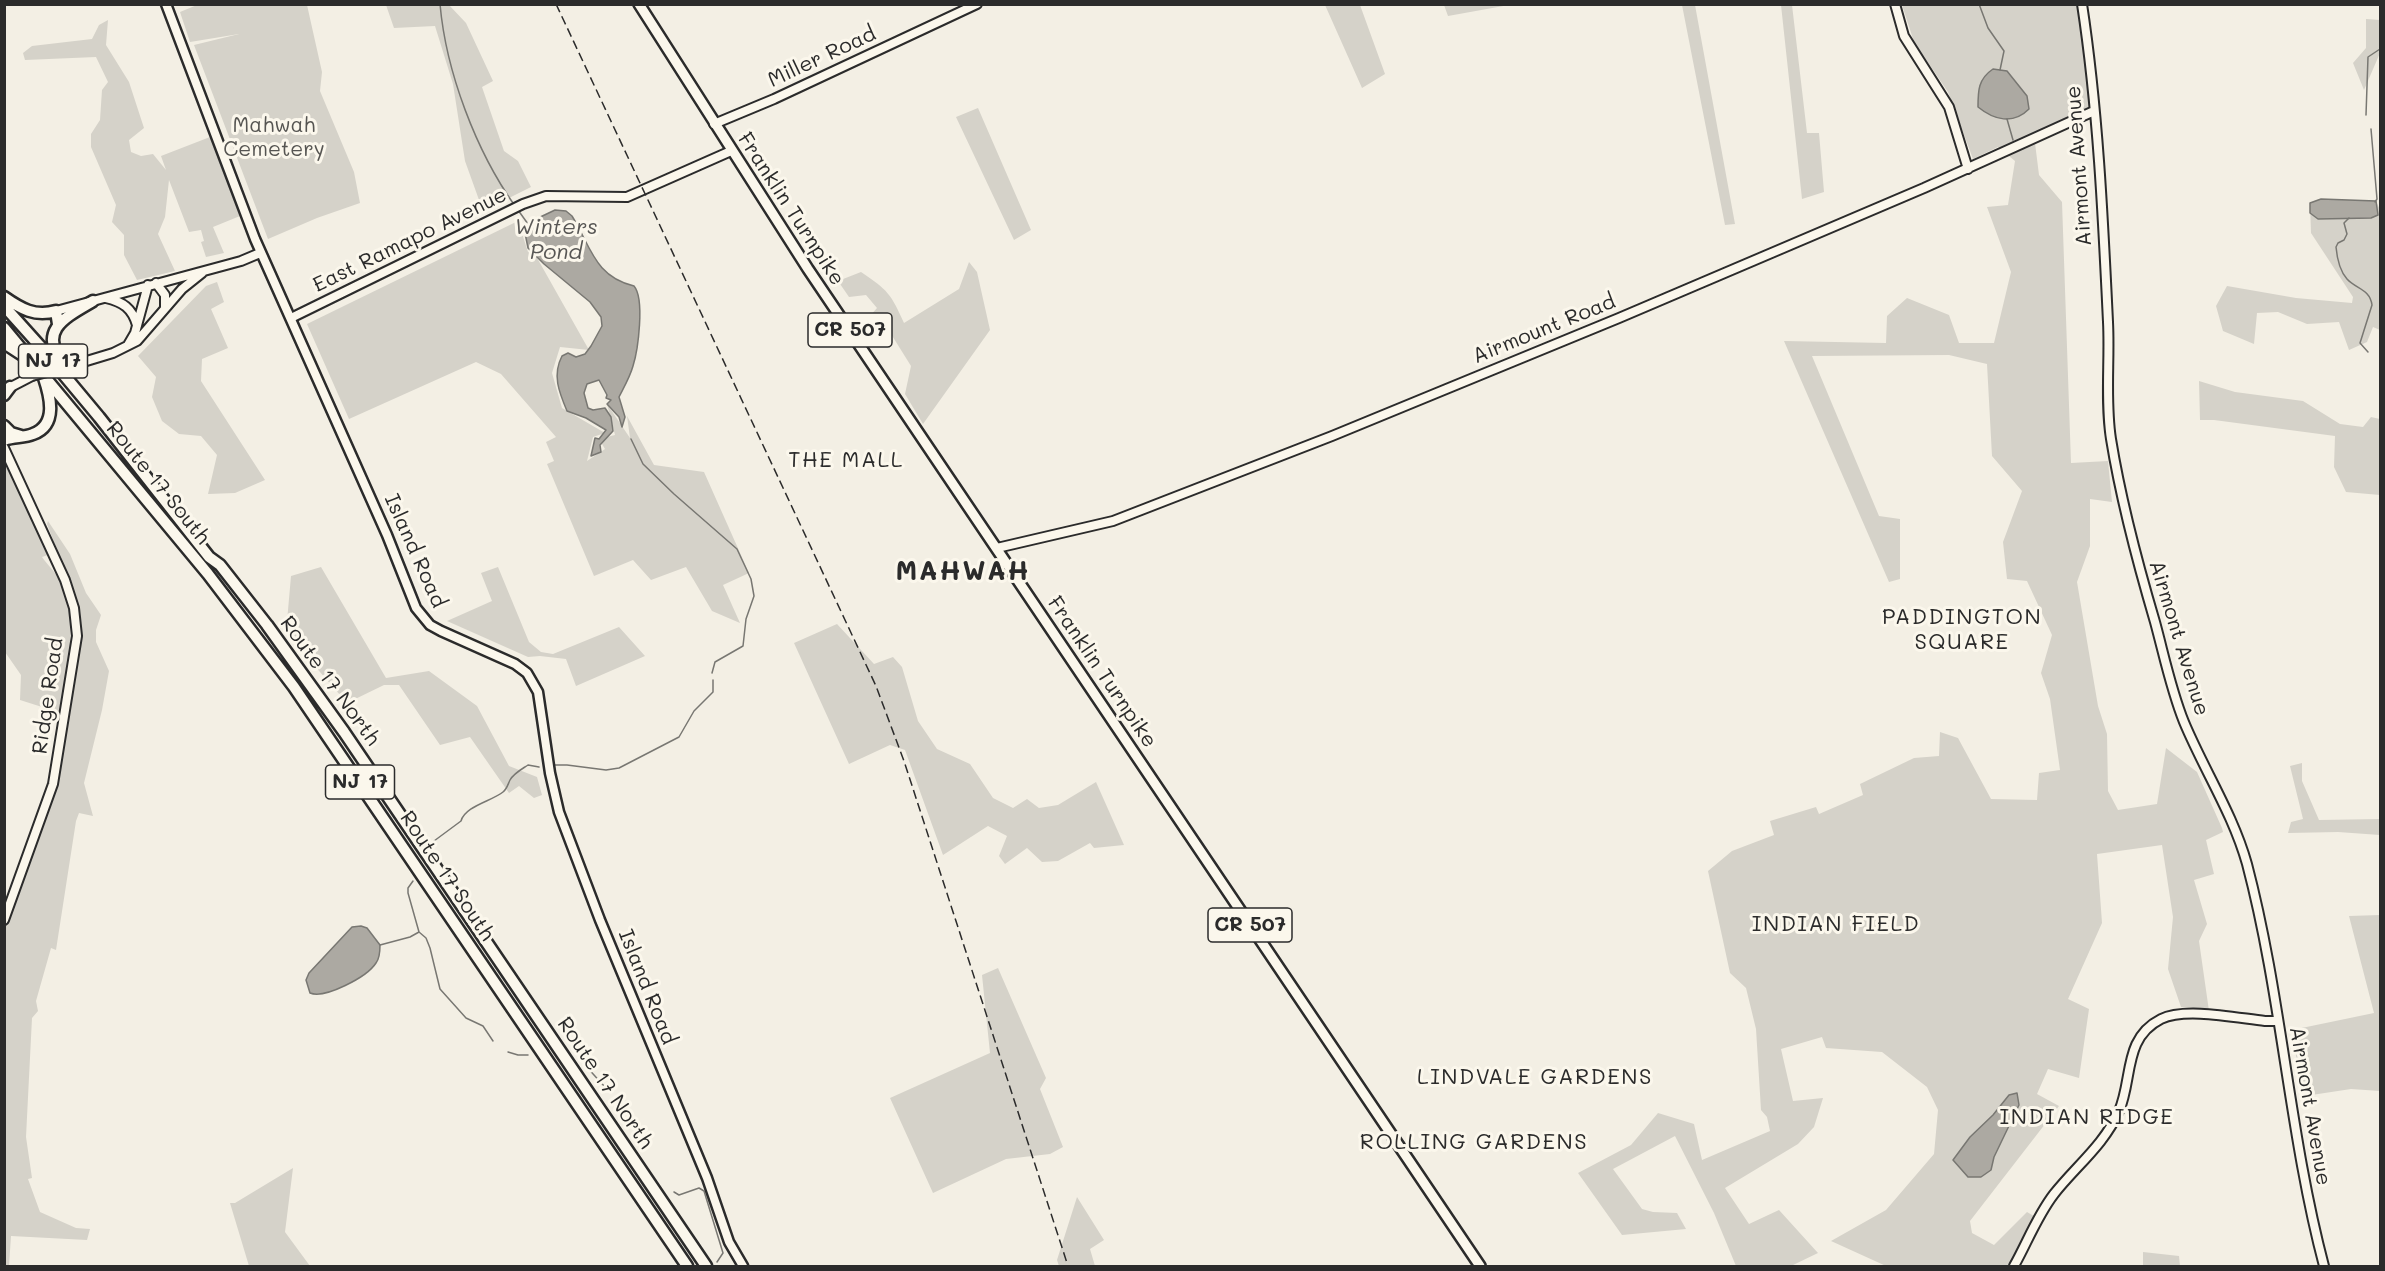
<!DOCTYPE html>
<style>
body{margin:0}
#map{position:relative;width:2385px;height:1271px;overflow:hidden;background:#f3efe4;font-family:Mali,sans-serif}
canvas{display:block}
.frame{position:absolute;inset:0;border:6px solid #2b2b2b;pointer-events:none}
</style>
<div id="map">
<canvas width="2385" height="1271"></canvas>
<div class="frame"></div>
</div>
<script>
const ctx = document.querySelector('canvas').getContext('2d');
ctx.lineJoin = 'round';
function fill(path, color) {
  ctx.fillStyle = color;
  ctx.fill(path, 'evenodd');
}
function trace(path, color, width, dash) {
  ctx.strokeStyle = color;
  ctx.lineWidth = width;
  ctx.lineCap = dash ? 'butt' : 'round';
  ctx.setLineDash(dash || []);
  ctx.stroke(path);
}
function label(font, color, halo, rows, align = 'center') {
  ctx.font = font + ' Mali,sans-serif';
  ctx.lineWidth = 6;
  ctx.setLineDash([]);
  ctx.textBaseline = 'middle';
  ctx.strokeStyle = halo;
  ctx.fillStyle = color;
  for (const [text, x, y, turn = 0] of rows) {
    ctx.save();
    ctx.translate(x, y);
    ctx.rotate((+turn || 0) * Math.PI / 180);
    ctx.textAlign = isNaN(turn) ? turn : align;
    if (halo) ctx.strokeText(text, 0, 0);
    ctx.fillText(text, 0, 0);
    ctx.restore();
  }
}
fill(new Path2D(`
 M 197,5 L 307,5 L 322,72 L 320,91 L 354,172 L 360,203 L 317,218 L 268,239 L 194,45 L 239,34 L 190,42 L 180,12 Z
 M 386,5 L 449,5 L 466,23 L 493,81 L 482,87 L 504,151 L 518,161 L 531,187 L 483,211 L 465,161 L 453,84 L 435,26 L 394,28 Z
 M 1325,5 L 1360,5 L 1385,74 L 1362,88 Z
 M 1444,5 L 1444,4 L 1509,5 L 1448,16 Z
 M 1682,5 L 1695,5 L 1735,224 L 1725,225 Z
 M 1781,5 L 1792,5 L 1807,133 L 1819,133 L 1824,192 L 1802,199 Z
 M 1902,5 L 2077,5 L 2092,108 L 2034,135 L 2039,175 L 2062,202 L 2071,463 L 2108,461 L 2112,502 L 2090,499 L 2090,546 L 2077,582 L 2098,706 L 2107,734 L 2108,791 L 2118,810 L 2157,804 L 2166,748 L 2197,772 L 2222,828 L 2223,832 L 2206,840 L 2214,874 L 2194,880 L 2207,924 L 2199,941 L 2209,1011 L 2181,1007 L 2168,969 L 2173,917 L 2162,845 L 2097,854 L 2102,923 L 2068,999 L 2089,1009 L 2079,1078 L 2048,1069 L 2037,1094 L 2059,1106 L 1970,1221 L 1972,1233 L 1994,1245 L 2027,1212 L 2039,1219 L 2010,1266 L 1886,1266 L 1831,1241 L 1886,1210 L 1934,1154 L 1938,1110 L 1927,1087 L 1882,1052 L 1826,1048 L 1822,1037 L 1781,1049 L 1793,1101 L 1823,1098 L 1814,1127 L 1798,1144 L 1725,1188 L 1749,1224 L 1779,1210 L 1818,1253 L 1791,1266 L 1736,1266 L 1714,1213 L 1675,1136 L 1613,1169 L 1642,1209 L 1653,1212 L 1677,1213 L 1686,1229 L 1622,1235 L 1578,1173 L 1631,1145 L 1658,1113 L 1694,1124 L 1702,1160 L 1770,1131 L 1767,1117 L 1761,1110 L 1756,1029 L 1746,988 L 1730,973 L 1708,871 L 1732,851 L 1774,835 L 1770,821 L 1816,807 L 1819,814 L 1863,795 L 1860,784 L 1914,758 L 1939,756 L 1940,732 L 1958,738 L 1991,799 L 2037,800 L 2039,773 L 2060,770 L 2050,699 L 2041,673 L 2052,635 L 2027,581 L 2007,579 L 2003,542 L 2022,491 L 1992,456 L 1987,364 L 1949,355 L 1812,356 L 1879,516 L 1900,519 L 1900,579 L 1889,582 L 1784,341 L 1886,343 L 1887,316 L 1907,298 L 1949,315 L 1959,343 L 1994,343 L 2011,272 L 1987,207 L 2008,205 L 2015,161 L 1998,147 L 1973,159 L 1948,92 L 1914,42 Z
 M 2366,19 L 2380,20 L 2380,53 L 2364,90 L 2353,63 L 2366,48 Z
 M 108,20 L 106,45 L 129,82 L 144,128 L 129,140 L 131,152 L 141,156 L 153,154 L 166,170 L 161,156 L 210,137 L 240,216 L 213,227 L 224,253 L 206,257 L 201,242 L 204,241 L 201,230 L 189,232 L 169,180 L 165,217 L 158,234 L 175,271 L 137,280 L 124,255 L 124,235 L 112,222 L 116,205 L 91,147 L 91,134 L 100,120 L 102,90 L 108,82 L 96,57 L 25,60 L 23,53 L 32,46 L 92,39 L 99,25 Z
 M 978,108 L 1031,230 L 1014,240 L 956,117 Z
 M 2321,199 L 2376,201 L 2380,210 L 2380,330 L 2373,327 L 2367,342 L 2349,350 L 2339,322 L 2307,324 L 2278,312 L 2257,313 L 2254,344 L 2223,331 L 2216,306 L 2227,286 L 2296,298 L 2352,303 L 2353,297 L 2311,233 L 2310,203 Z
 M 518,221 L 528,252 L 536,256 L 589,350 L 560,347 L 552,373 L 562,408 L 605,433 L 593,437 L 587,461 L 605,449 L 599,439 L 615,435 L 607,404 L 630,438 L 627,416 L 654,465 L 704,472 L 749,573 L 723,585 L 740,623 L 712,611 L 686,567 L 651,580 L 633,560 L 594,576 L 547,464 L 554,461 L 546,442 L 556,437 L 501,374 L 476,362 L 349,419 L 307,324 Z
 M 969,262 L 977,272 L 990,330 L 923,424 L 905,394 L 911,366 L 891,334 L 867,336 L 861,326 L 877,308 L 866,295 L 849,297 L 838,281 L 861,272 C 888,290 891,294 904,323 L 959,289 Z
 M 217,282 L 224,302 L 211,309 L 228,348 L 202,359 L 201,381 L 265,480 L 235,493 L 208,494 L 217,455 L 201,436 L 179,434 L 162,421 L 152,397 L 156,377 L 138,356 L 206,286 Z
 M 2199,381 L 2235,392 L 2303,401 L 2340,424 L 2363,427 L 2371,417 L 2380,419 L 2380,495 L 2346,492 L 2334,467 L 2335,436 L 2214,420 L 2200,420 Z
 M 4,462 L 48,555 L 42,557 C 47,564 55,572 59,579 C 80,621 67,670 61,713 L 20,700 L 21,675 L 5,652 Z
 M 48,521 L 70,554 L 86,593 L 101,615 L 96,630 L 96,642 L 109,671 L 102,710 L 84,783 L 93,816 L 79,813 L 76,821 L 56,950 L 51,948 L 36,1001 L 38,1011 L 32,1018 L 26,1137 L 32,1178 L 28,1179 L 40,1212 L 76,1228 L 90,1229 L 87,1240 L 11,1236 L 9,1266 L 5,1266 L 5,914 L 11,913 L 26,862 L 60,767 L 82,630 L 80,610 L 47,524 Z
 M 321,567 L 386,678 L 429,671 L 477,706 L 509,766 L 537,777 L 542,795 L 534,798 L 519,786 L 509,793 L 470,737 L 440,745 L 399,685 L 384,685 L 347,703 L 286,633 L 291,576 Z
 M 498,567 L 529,642 L 541,652 L 553,654 L 619,627 L 645,656 L 576,686 L 566,659 L 540,656 L 528,657 L 447,621 L 492,601 L 481,573 Z
 M 837,624 L 874,664 L 893,657 L 902,667 L 918,721 L 937,749 L 970,764 L 993,798 L 1013,808 L 1027,799 L 1039,808 L 1058,805 L 1096,782 L 1124,845 L 1094,848 L 1090,843 L 1058,861 L 1042,862 L 1027,848 L 1005,864 L 999,856 L 1007,836 L 988,826 L 943,855 L 905,750 L 890,745 L 849,764 L 794,643 Z
 M 2302,763 L 2302,781 L 2319,820 L 2380,819 L 2380,835 L 2338,832 L 2288,833 L 2291,822 L 2303,819 L 2290,766 Z
 M 2380,915 L 2380,1091 L 2351,1089 L 2305,1096 L 2302,1094 L 2292,1030 L 2374,1013 L 2349,916 Z
 M 998,968 L 1046,1078 L 1040,1089 L 1063,1147 L 1050,1154 L 1006,1159 L 933,1193 L 890,1098 L 990,1053 L 982,975 Z
 M 293,1168 L 285,1232 L 310,1266 L 249,1266 L 230,1203 L 235,1203 Z
 M 1077,1197 L 1104,1240 L 1090,1249 L 1095,1266 L 1059,1266 L 1057,1260 Z
 M 2143,1252 L 2179,1256 L 2180,1266 L 2143,1266 Z`), '#d5d2c9');
const water = new Path2D(`
 M 1993,69 L 2007,71 L 2027,96 L 2029,109 C 2013,125 1994,120 1978,107 C 1978,91 1978,79 1993,69 Z
 M 2321,199 L 2376,201 L 2378,215 L 2371,218 L 2318,219 L 2310,213 L 2310,203 Z
 M 555,210 L 566,211 L 572,216 C 591,247 595,277 634,286 C 645,299 638,350 633,366 C 630,377 624,387 619,397 L 625,417 L 622,427 L 619,417 L 607,404 L 611,400 L 606,398 L 607,395 L 599,380 L 587,384 L 584,393 L 588,408 L 593,410 L 605,408 L 611,417 L 613,431 L 600,445 L 601,452 L 591,456 L 595,438 L 599,439 L 606,430 L 586,418 L 567,411 C 559,392 552,375 562,356 L 568,353 L 576,357 L 585,354 L 591,346 L 602,326 L 601,317 L 590,302 L 544,264 L 528,248 L 524,228 L 534,220 Z
 M 361,926 L 367,928 L 380,945 C 380,951 380,958 376,963 C 367,977 325,999 310,993 L 306,980 L 309,973 L 352,927 Z
 M 2017,1093 L 2019,1105 L 1994,1157 L 1991,1170 L 1981,1177 L 1968,1177 L 1953,1160 L 1970,1137 L 1993,1115 L 2009,1095 Z`);
fill(water, '#aca9a2');
trace(water, '#787772', 1.5);
trace(new Path2D(`
 M 440,4 C 446,72 476,151 515,206
 M 1979,4 L 1988,28 L 2004,51 L 2000,70
 M 2366,115 L 2368,57 L 2380,49
 M 2007,119 L 2013,140
 M 2371,129 L 2377,199 L 2375,202
 M 518,210 L 528,224
 M 2349,218 L 2344,223 L 2347,234 L 2344,240 L 2338,243 L 2336,247 C 2337,258 2339,270 2347,279 C 2356,289 2370,289 2372,305 L 2360,343 L 2368,352
 M 631,439 L 643,464 L 674,494 L 737,549 L 751,579 L 754,596 L 746,619 L 743,646 L 715,662 L 712,673
 M 555,765 L 567,765 L 606,770 L 619,768 L 679,737 L 694,711 L 713,692 L 713,680
 M 434,841 L 461,821 C 465,806 492,801 503,792 C 507,789 508,784 510,780 C 514,773 522,769 528,765 L 539,767
 M 419,932 L 426,938 L 430,948 L 440,989 L 466,1018 L 483,1026 L 493,1041
 M 380,945 L 410,937 L 419,932 L 408,893 L 408,888 L 413,881
 M 508,1052 L 518,1055 L 528,1055
 M 584,1064 L 604,1086
 M 674,1192 L 679,1195 L 699,1188 L 704,1191 L 723,1253 L 717,1262`), '#787772', 1.5);
const tertiary = new Path2D(`
 M 1895,4 L 1904,36 L 1949,107 L 1968,169
 M 2082,4 C 2098,109 2103,216 2108,322 C 2110,360 2105,401 2111,439 C 2121,501 2137,561 2155,622 C 2164,655 2171,690 2184,722 C 2204,770 2233,814 2247,864 C 2282,997 2289,1134 2324,1266
 M 714,124 L 774,99 L 977,4
 M 156,283 L 165,295 L 165,307
 M 106,298 C 123,302 132,308 137,325
 M 56,311 L 241,261 L 260,253
 M 291,318 L 523,204 L 546,196 L 627,197 L 731,151
 M 128,345 L 135,333 L 148,285
 M 70,366 L 113,353 L 137,341 L 182,289 L 202,273
 M 7,389 L 32,376
 M 4,448 L 65,580 L 74,608 L 77,636 L 53,784 L 4,920
 M 997,548 L 1113,521 L 1332,436 L 1619,318 L 1924,188 L 2094,111
 M 2014,1266 C 2027,1243 2037,1216 2054,1194 C 2076,1166 2104,1145 2119,1111 C 2133,1079 2123,1038 2161,1019 C 2185,1007 2237,1018 2265,1021 L 2278,1021`);
const secondary = new Path2D(`
 M 166,4 L 255,239 L 387,535 L 416,608 L 430,625 L 441,631 L 515,664 L 527,673 L 538,692 L 550,773 L 559,812 L 600,920 L 707,1178 L 729,1242 L 743,1266`);
const primary = new Path2D(`
 M 639,4 L 808,269 L 1480,1266`);
const trunk = new Path2D(`
 M 4,297 C 21,309 35,317 56,311 L 58,324
 M 4,306 L 39,345 L 99,417 L 209,557 L 220,565 L 267,625 L 344,732 L 706,1266
 M 4,328 L 208,574 L 294,687 L 687,1266
 M 4,343 L 24,356
 M 63,364 C 37,330 66,317 93,301
 M 4,395 L 10,387
 M 4,426 L 11,433 L 21,436
 M 4,440 C 14,436 24,438 33,434 C 58,425 50,396 44,378`);
trace(tertiary, '#2b2b2b', 12);
trace(secondary, '#2b2b2b', 13);
trace(primary, '#2b2b2b', 14);
trace(trunk, '#2b2b2b', 15);
trace(tertiary, '#fbf7ec', 8);
trace(secondary, '#fbf7ec', 8);
trace(primary, '#fbf7ec', 9);
trace(trunk, '#fbf7ec', 10);
trace(new Path2D(`
 M 556,4 L 876,686 L 904,761 L 1068,1266`), '#2b2b2b', 1.5, [9, 4.5]);
const tertiaryBridge = new Path2D(`
 M 32,376 L 70,366`);
trace(tertiaryBridge, '#2b2b2b', 12, []);
trace(tertiaryBridge, '#fbf7ec', 8);
for (const [x, y, w] of [
 [850,330,84],
 [53,361,69],
 [360,782,69],
 [1250,925,84]
]) {
  const box = new Path2D();
  box.roundRect(x - w / 2, y - 17, w, 34, 4.5);
  ctx.fillStyle = '#fbf7ec';
  ctx.fill(box);
  trace(box, '#2b2b2b', 1.5);
}
label('bold 20px', '#2b2b2b', null, [
 ["CR 507",850,330],
 ["NJ 17",53,361],
 ["NJ 17",360,782],
 ["CR 507",1250,925]
]);
label('21px', '#2b2b2b', '#fbf7ec', [
 ["Miller Road",822,57,-25],
 ["Airmont Avenue",2079,166,-94],
 ["Franklin Turnpike",791,209,57],
 ["East Ramapo Avenue",410,240,-26],
 ["Airmount Road",1544,329,-22],
 ["Route 17 South",158,483,51],
 ["Island Road",415,551,66],
 ["Airmont Avenue",2179,638,73],
 ["Franklin Turnpike",1102,672,56],
 ["Route 17 North",330,681,54],
 ["Ridge Road",48,696,-82],
 ["Route 17 South",447,876,56],
 ["Island Road",647,987,68],
 ["Route 17 North",605,1083,56],
 ["Airmont Avenue",2310,1106,80]
]);
label('21px', '#565552', '#fbf7ec', [
 ["Mahwah",274,126],
 ["Cemetery",274,150]
]);
label('italic 22px', '#585755', '#fbf7ec', [
 ["Winters",556,227],
 ["Pond",556,252]
]);
ctx.letterSpacing = '1.5px';
label('22px', '#2b2b2b', '#fbf7ec', [
 ["THE MALL",846,460],
 ["PADDINGTON",1962,617],
 ["SQUARE",1962,642],
 ["INDIAN FIELD",1836,924],
 ["LINDVALE GARDENS",1535,1077],
 ["INDIAN RIDGE",2087,1117],
 ["ROLLING GARDENS",1474,1142]
]);
ctx.letterSpacing = '0px';
ctx.letterSpacing = '1.5px';
label('bold 27px', '#2b2b2b', '#fbf7ec', [
 ["MAHWAH",963,572]
]);
ctx.letterSpacing = '0px';
</script>
